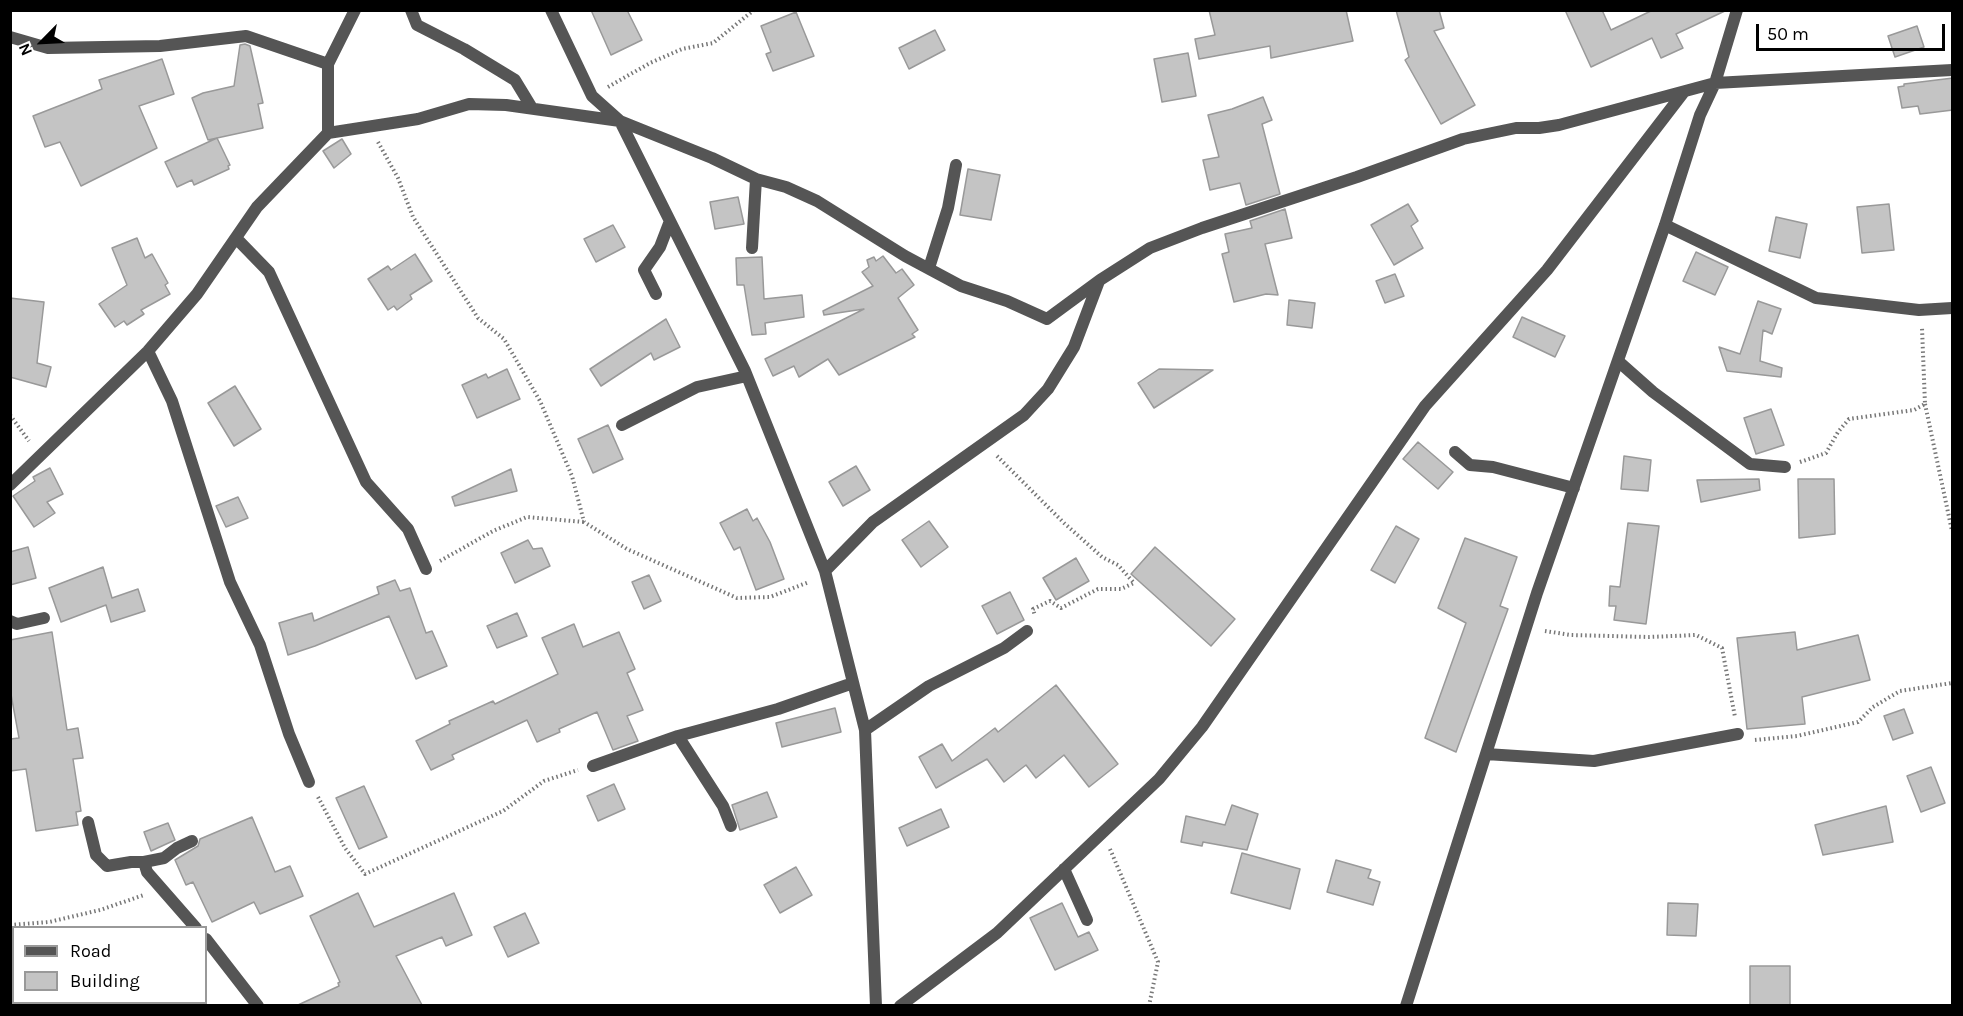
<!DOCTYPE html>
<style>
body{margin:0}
#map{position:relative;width:1963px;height:1016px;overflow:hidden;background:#fff;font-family:Karla,sans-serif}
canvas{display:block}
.frame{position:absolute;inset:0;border:12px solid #000;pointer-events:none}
.legend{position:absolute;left:12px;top:926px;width:195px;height:78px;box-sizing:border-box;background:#fff;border:2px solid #999;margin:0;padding:8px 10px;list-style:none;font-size:18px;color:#000}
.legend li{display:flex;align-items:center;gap:12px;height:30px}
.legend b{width:30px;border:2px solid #999}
.north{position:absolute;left:12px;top:12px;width:60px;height:60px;-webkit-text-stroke:4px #fff;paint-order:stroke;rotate:246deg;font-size:16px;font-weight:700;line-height:24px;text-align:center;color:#000}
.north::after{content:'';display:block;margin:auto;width:21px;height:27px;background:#000;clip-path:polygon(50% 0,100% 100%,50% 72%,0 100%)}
.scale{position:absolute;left:1756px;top:24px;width:189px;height:27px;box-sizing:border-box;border:3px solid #000;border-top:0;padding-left:8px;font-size:18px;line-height:21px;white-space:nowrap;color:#000;-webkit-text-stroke:4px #fff;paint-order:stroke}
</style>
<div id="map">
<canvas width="1963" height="1016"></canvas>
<div class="frame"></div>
<ul class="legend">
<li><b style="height:8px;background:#555"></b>Road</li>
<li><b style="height:16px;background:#c4c4c4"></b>Building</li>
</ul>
<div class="north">N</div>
<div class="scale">50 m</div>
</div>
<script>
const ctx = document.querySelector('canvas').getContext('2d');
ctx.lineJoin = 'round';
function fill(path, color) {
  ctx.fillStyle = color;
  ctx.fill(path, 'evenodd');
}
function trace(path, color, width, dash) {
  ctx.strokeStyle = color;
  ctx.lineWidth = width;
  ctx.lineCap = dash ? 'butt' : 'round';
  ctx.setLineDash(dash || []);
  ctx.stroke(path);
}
const building = new Path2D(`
 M 591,10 L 627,10 L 642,40 L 611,55 Z
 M 1209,10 L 1346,10 L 1353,41 L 1271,58 L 1270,46 L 1199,59 L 1195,39 L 1215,35 Z
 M 1396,10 L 1439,10 L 1444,28 L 1434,31 L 1475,105 L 1441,124 L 1405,60 L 1409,57 Z
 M 1565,10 L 1602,10 L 1611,30 L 1653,10 L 1727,10 L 1676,34 L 1683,48 L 1661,58 L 1652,38 L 1591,67 Z
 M 796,12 L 814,56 L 773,71 L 766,54 L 771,52 L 761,26 Z
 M 1917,26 L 1924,47 L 1895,57 L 1888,36 Z
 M 935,30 L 945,50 L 909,69 L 899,48 Z
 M 245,44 L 250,46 L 263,103 L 258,104 L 263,128 L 217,138 L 230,165 L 228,166 L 229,169 L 194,185 L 192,180 L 177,187 L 165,162 L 217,138 L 208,140 L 192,98 L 203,93 L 234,86 L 240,45 Z
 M 1188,53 L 1196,96 L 1162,102 L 1154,59 Z
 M 162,59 L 174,94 L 139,106 L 157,148 L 81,186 L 60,142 L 45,147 L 33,116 L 102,89 L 99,80 Z
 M 1953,78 L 1953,110 L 1920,114 L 1918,106 L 1902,108 L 1898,87 L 1904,86 L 1904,84 Z
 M 1263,97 L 1272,120 L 1262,124 L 1280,194 L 1246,205 L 1240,183 L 1210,190 L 1203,160 L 1219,157 L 1208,115 L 1232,109 Z
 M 342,139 L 351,154 L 334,168 L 323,151 Z
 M 968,169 L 1000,175 L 991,220 L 960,215 Z
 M 738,197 L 744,224 L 715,229 L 710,202 Z
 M 1408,204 L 1418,221 L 1411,226 L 1423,248 L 1394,265 L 1371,225 Z
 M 1889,204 L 1894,250 L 1862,253 L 1857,207 Z
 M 1285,209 L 1292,238 L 1265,244 L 1278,295 L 1266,294 L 1234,302 L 1222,254 L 1229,252 L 1225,234 L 1252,228 L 1250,221 Z
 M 1776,217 L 1807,224 L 1800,258 L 1769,251 Z
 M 613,225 L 625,247 L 596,262 L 584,239 Z
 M 137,238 L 145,258 L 152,254 L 168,283 L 165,285 L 170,294 L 141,310 L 144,314 L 127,325 L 124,321 L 115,327 L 99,304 L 127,285 L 112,248 Z
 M 1696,252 L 1728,267 L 1715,295 L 1683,281 Z
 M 415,254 L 432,281 L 410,295 L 412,299 L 397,310 L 394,306 L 388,310 L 368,279 L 388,266 L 391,270 Z
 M 883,256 L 896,273 L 902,269 L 914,285 L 898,298 L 918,330 L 912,334 L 915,337 L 839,375 L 828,359 L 799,377 L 794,366 L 773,376 L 765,359 L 864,309 L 824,315 L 823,311 L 873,286 L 862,272 L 869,267 L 867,260 L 874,257 L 876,261 Z
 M 762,257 L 764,299 L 802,295 L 804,317 L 765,323 L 766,334 L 752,335 L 744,285 L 737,285 L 736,258 Z
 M 1395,274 L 1404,296 L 1385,303 L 1376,281 Z
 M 10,298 L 44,302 L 37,363 L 51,367 L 46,387 L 10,377 Z
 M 1289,300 L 1315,303 L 1312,328 L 1287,325 Z
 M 1758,301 L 1781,309 L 1772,334 L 1763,330 L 1760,361 L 1782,368 L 1781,377 L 1727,371 L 1719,347 L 1740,354 Z
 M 1522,317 L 1565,336 L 1555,357 L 1513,337 Z
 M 666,319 L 680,347 L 654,360 L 651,353 L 601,386 L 590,369 Z
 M 507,369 L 520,399 L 477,418 L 462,385 L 486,374 L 488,378 Z
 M 1159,369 L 1213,370 L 1154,408 L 1138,383 Z
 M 235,386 L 261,429 L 234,446 L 208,403 Z
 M 1771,409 L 1784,445 L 1756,454 L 1744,418 Z
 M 608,425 L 623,459 L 593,473 L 578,439 Z
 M 1418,442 L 1453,472 L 1438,489 L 1403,459 Z
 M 1624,456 L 1651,460 L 1648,491 L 1621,489 Z
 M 856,466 L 870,490 L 843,506 L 829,482 Z
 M 50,468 L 63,494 L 47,502 L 55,513 L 34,527 L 13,496 L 35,481 L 33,477 Z
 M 511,469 L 517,491 L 455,506 L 452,497 Z
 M 1759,479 L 1760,490 L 1701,502 L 1697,480 Z
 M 1798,479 L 1834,479 L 1835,534 L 1799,538 Z
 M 238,497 L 248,518 L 226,527 L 216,506 Z
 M 747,509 L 753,521 L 757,518 L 770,542 L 784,579 L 756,590 L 740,547 L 734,550 L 720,523 Z
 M 929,521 L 948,547 L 921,567 L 902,540 Z
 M 1628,523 L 1659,526 L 1646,624 L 1614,620 L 1616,606 L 1609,606 L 1610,586 L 1620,587 Z
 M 1396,526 L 1419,539 L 1395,583 L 1371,570 Z
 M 1465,538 L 1517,557 L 1500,606 L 1508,609 L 1456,752 L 1425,738 L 1466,623 L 1438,608 Z
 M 528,540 L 533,549 L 542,548 L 550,566 L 515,583 L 501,553 Z
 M 28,547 L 36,578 L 10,585 L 10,552 Z
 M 1155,547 L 1235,619 L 1211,646 L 1131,574 Z
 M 1076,558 L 1089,581 L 1056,600 L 1043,578 Z
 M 103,567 L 112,598 L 138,589 L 145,611 L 111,622 L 106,605 L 61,622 L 49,588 Z
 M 649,575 L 661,601 L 644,609 L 632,582 Z
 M 395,580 L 400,591 L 410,588 L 426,633 L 432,631 L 447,666 L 416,679 L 389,616 L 315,646 L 288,655 L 279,623 L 312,613 L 314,621 L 379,594 L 377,587 Z
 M 1010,592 L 1024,620 L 997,634 L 982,606 Z
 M 517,613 L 527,636 L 497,648 L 487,626 Z
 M 574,624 L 583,647 L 619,632 L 635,669 L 627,673 L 643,710 L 627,716 L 638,741 L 613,750 L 597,712 L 559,729 L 560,732 L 537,742 L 527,720 L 452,755 L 454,759 L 431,770 L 416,741 L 450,724 L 449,721 L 493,701 L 495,704 L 558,674 L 542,638 Z
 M 52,632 L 67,730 L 78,728 L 83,758 L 73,759 L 81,811 L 76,812 L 78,825 L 36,831 L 26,769 L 10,771 L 10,739 L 19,738 L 10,689 L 10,640 Z
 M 1795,632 L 1797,650 L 1858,635 L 1870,680 L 1802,697 L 1805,724 L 1747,729 L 1737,638 Z
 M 1056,685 L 1118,764 L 1089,787 L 1064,755 L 1036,778 L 1026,765 L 1004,782 L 987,759 L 936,788 L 919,757 L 942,744 L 952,761 L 995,728 L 998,732 Z
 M 835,708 L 841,732 L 782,747 L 776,723 Z
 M 1904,709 L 1913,733 L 1893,740 L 1884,716 Z
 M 1931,767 L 1945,803 L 1921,812 L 1907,776 Z
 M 614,784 L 625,809 L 598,821 L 587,796 Z
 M 364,786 L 387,837 L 359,849 L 336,798 Z
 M 767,792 L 777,817 L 740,830 L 732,805 Z
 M 1232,805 L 1258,814 L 1247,850 L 1203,842 L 1202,846 L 1181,842 L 1186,816 L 1225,825 Z
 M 1886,806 L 1893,842 L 1823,855 L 1815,825 Z
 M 941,809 L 949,827 L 907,846 L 899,828 Z
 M 252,817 L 275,872 L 290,866 L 303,896 L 260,914 L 254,902 L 212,922 L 193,882 L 186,885 L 175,860 L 198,846 L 200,839 Z
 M 168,823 L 175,840 L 151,851 L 144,832 Z
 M 1242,853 L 1300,869 L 1290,909 L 1231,893 Z
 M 1336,860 L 1371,870 L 1368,878 L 1380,882 L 1373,905 L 1327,892 Z
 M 796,867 L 812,895 L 780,913 L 764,885 Z
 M 358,893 L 374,927 L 454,893 L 472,935 L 446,946 L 442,937 L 396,956 L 422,1005 L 298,1005 L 339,986 L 338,983 L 340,982 L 310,916 Z
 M 1062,903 L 1078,937 L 1089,932 L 1098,950 L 1055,970 L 1030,918 Z
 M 1668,903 L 1698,904 L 1696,936 L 1667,935 Z
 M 525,913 L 539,943 L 508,957 L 494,927 Z
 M 1750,966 L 1790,966 L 1790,1005 L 1750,1005 Z`);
fill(building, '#c4c4c4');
trace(building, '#999', 1.5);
trace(new Path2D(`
 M 608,87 L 650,63 L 682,49 L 713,43 L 754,10
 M 378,142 L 398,178 L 413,217 L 478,318 L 504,339 L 540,401 L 572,476 L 584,522 L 627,549 L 737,598 L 770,597 L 809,582
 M 1925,404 L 1952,531
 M 10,415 L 29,441
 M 997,456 L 1064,523 L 1102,557 L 1118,565 L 1134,583 L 1121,589 L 1098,589 L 1061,608 L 1050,601 L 1033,609 L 1035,616
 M 1800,462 L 1826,453 L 1838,432 L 1849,419 L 1914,410 L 1925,404 L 1922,328
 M 440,561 L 493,531 L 527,517 L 584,522
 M 1545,631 L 1571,635 L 1649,637 L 1696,635 L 1722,648 L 1735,717
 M 1755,740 L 1797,736 L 1858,722 L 1873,707 L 1900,691 L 1952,683
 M 318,797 L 345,848 L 365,874 L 503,811 L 544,781 L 578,770
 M 1110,849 L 1158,962 L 1149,1006
 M 10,925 L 49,922 L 100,910 L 144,895`), '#777', 4, [1.5, 3]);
trace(new Path2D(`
 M 411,10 L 417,25 L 464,49 L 515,80 L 532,108
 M 551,10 L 592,96 L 620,121 L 745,371 L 825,571 L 865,730 L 876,1006
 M 10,37 L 48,48 L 160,46 L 246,36 L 328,64
 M 328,133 L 418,119 L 469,104 L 506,105 L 620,121 L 712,158 L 756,179 L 786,187 L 817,201 L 905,256 L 961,286 L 1007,301 L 1047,319 L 1100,280 L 1150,248 L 1202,228 L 1357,177 L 1463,139 L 1516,128 L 1539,128 L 1559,125 L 1715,83 L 1952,70
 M 1665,225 L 1816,298 L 1919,310 L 1952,308
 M 236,238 L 269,272 L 366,482 L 408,529 L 426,569
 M 752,248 L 756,179
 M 929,268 L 948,208 L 956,165
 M 656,294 L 644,270 L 660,247 L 670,221
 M 148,351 L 172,401 L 230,582 L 260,645 L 289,734 L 309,782
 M 1618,361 L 1653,392 L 1750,464 L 1785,467
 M 622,425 L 697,387 L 747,376
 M 1455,452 L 1470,465 L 1493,467 L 1574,488
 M 10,485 L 148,351 L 197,294 L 257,207 L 328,133 L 328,64 L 355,10
 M 825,571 L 873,522 L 1024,415 L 1048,389 L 1074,347 L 1099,281
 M 10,621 L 17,624 L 44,618
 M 865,730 L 929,686 L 1004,648 L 1027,631
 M 678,736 L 723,806 L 731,826
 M 1486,754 L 1594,761 L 1738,734
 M 593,766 L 678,736 L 778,709 L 853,683
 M 88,822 L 96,855 L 107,866 L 131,862 L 144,862
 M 192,841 L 177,848 L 164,858 L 144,862 L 147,872 L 196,928
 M 1064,869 L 1087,920
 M 206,939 L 258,1006
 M 900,1006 L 997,933 L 1159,779 L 1202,727 L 1425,406 L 1547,270 L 1683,93
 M 1406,1006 L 1537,593 L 1665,225 L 1700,115 L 1715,83 L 1737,10`), '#555', 12);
</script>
